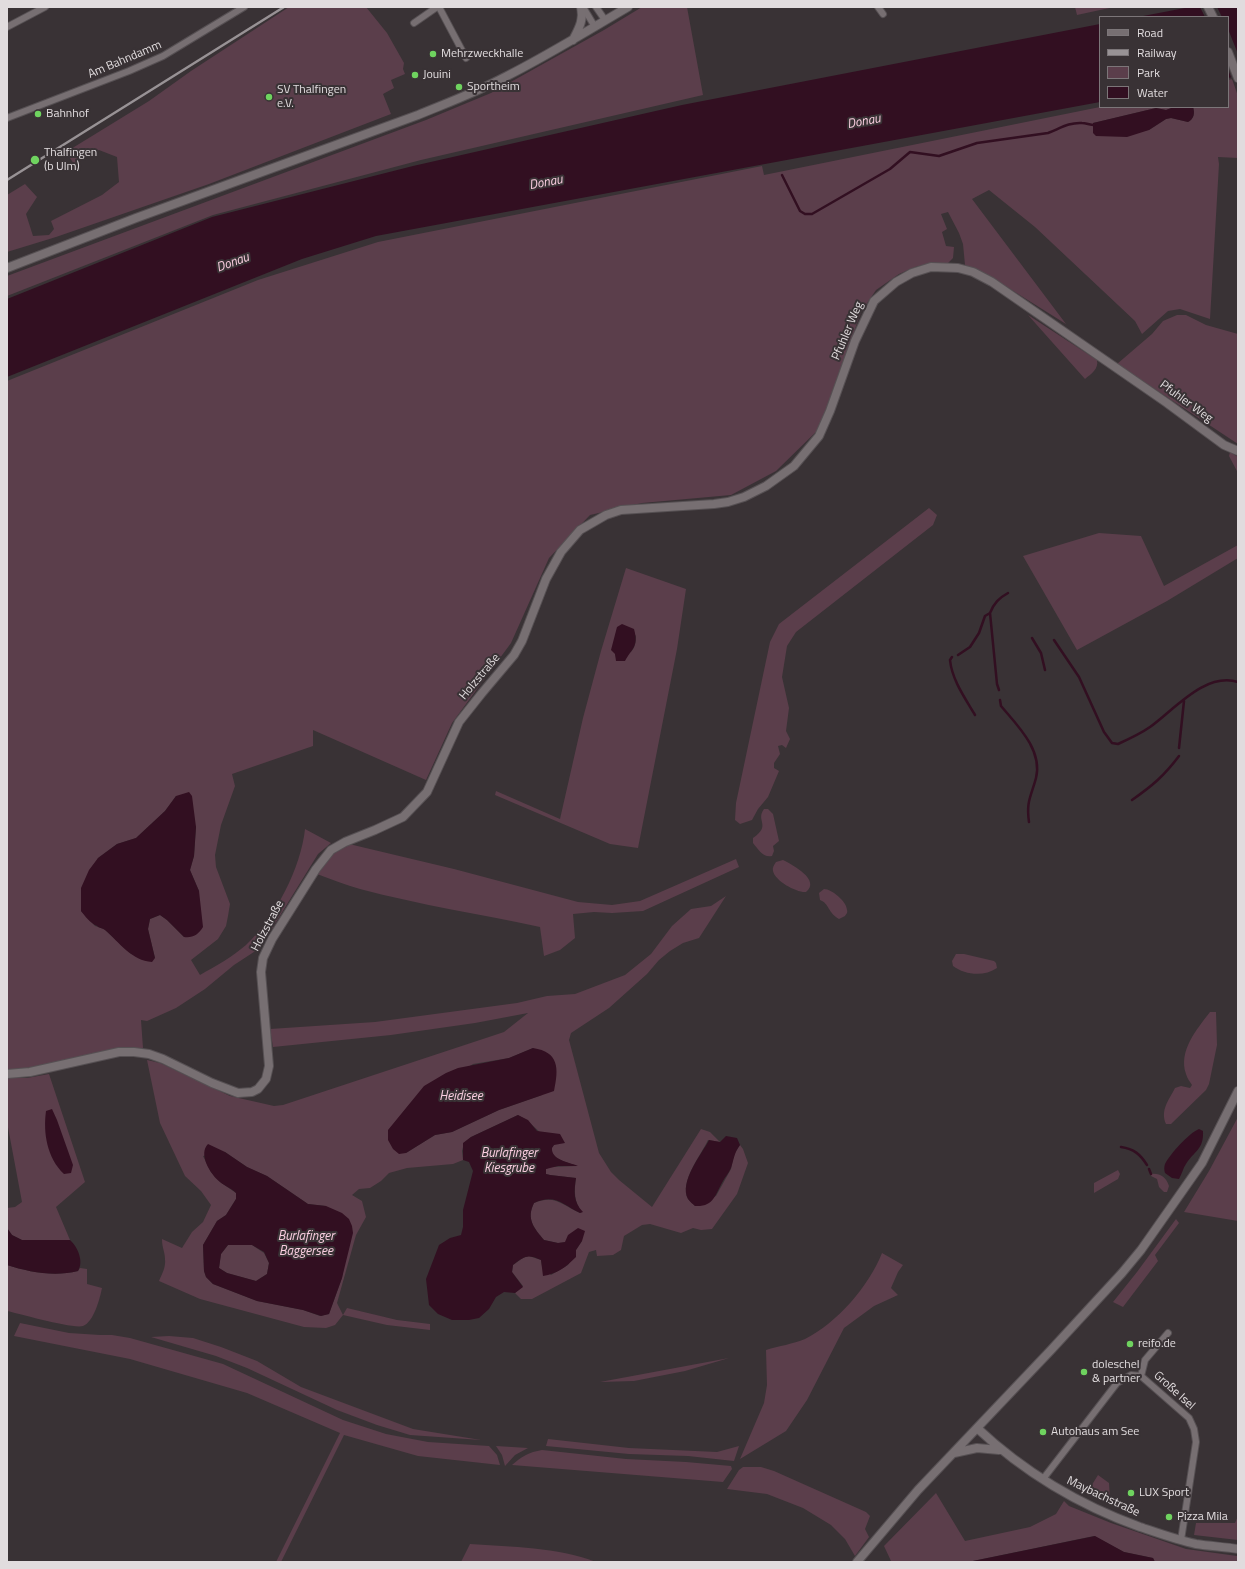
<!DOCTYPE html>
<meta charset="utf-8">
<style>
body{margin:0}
#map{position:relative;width:1245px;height:1569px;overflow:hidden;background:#393235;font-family:"Titillium Web",sans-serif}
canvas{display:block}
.frame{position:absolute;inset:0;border:8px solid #e1dcde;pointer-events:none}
.legend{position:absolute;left:1099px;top:16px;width:130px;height:92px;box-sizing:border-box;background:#393235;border:1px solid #7c7679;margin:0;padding:5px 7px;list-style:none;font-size:12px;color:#e1dcde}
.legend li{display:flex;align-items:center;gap:8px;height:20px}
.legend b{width:20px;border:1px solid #7c7679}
</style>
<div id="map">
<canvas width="1245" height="1569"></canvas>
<div class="frame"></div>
<ul class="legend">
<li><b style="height:5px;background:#776f72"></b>Road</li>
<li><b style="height:5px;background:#989295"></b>Railway</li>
<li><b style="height:11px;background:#5b3e4b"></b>Park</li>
<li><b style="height:11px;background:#320f21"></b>Water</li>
</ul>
</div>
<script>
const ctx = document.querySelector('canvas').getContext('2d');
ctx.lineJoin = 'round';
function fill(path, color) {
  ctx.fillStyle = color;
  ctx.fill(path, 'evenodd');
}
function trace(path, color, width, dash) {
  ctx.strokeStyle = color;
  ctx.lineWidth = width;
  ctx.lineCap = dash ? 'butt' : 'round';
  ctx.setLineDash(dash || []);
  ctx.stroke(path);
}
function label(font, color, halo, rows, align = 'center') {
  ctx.font = font + ' "Titillium Web",sans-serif';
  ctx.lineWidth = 4;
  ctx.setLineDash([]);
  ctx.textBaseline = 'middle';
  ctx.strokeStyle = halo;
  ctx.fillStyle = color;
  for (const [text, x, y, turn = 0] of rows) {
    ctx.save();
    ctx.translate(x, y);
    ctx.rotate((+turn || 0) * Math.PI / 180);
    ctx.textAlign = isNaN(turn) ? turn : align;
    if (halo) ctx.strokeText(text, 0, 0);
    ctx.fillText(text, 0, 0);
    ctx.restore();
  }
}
fill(new Path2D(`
 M 289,7 L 366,7 L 387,33 L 404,63 L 403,69 L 405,74 L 391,80 L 394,88 L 383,94 L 391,114 L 209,184 L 56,237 L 7,252 L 7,195 L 25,184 L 37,197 L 26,214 L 33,236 L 49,235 L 54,229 L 51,221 L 102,195 L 119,182 L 117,157 L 99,150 L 74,164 L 66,152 L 149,101 L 191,71 Z
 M 642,7 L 687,7 L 703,95 L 421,160 L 213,215 L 7,296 L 7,276 L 426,120 L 491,93 L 604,30 Z
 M 1075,7 L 1114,7 L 1077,15 Z
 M 1232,79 L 1238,96 L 1238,158 L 1218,157 L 1219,164 L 1210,319 L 1180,309 L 1168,311 L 1142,334 L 1135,321 L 1035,227 L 989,190 L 972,199 L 1066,324 L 991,277 L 965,265 L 963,244 L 959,233 L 948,212 L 941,214 L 947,229 L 942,232 L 946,246 L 954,247 L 953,258 L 948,263 L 931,263 L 915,267 L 899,274 L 876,290 L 861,312 L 820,428 L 776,471 L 731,495 L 642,503 L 590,515 L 549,558 L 511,643 L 452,723 L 426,780 L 313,730 L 313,746 L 232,774 L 235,786 L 221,825 L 215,855 L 216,867 L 230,904 L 228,916 L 226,926 L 218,939 L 191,960 L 200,975 C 216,966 232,957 246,945 C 275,918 301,868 305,829 L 331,843 L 318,854 L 260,948 L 234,965 L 205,989 L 176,1008 L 147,1021 L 141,1020 L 143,1048 C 97,1047 53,1067 7,1071 L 7,381 L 258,280 L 378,242 L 762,166 L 764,175 L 1100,107 L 1174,107 L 1166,110 L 1156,108 L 1093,123 L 1093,133 L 1149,130 L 1166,119 L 1171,118 L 1188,122 C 1194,119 1195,113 1193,107 L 1228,107 L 1228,80 ZM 176,796 L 196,827 L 194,856 L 190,870 L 199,891 L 184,937 L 167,920 L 160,915 L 150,919 L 148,929 L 155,958 L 131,954 L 104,929 L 95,926 L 81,911 L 98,858 L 117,844 L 136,838 L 165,811 Z
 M 1028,315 L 1097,360 C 1099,369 1091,374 1085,379 Z
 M 1177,315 L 1186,315 L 1206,325 L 1238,334 L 1238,444 L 1117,364 L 1152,334 L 1163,321 Z
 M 1230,452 L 1238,457 L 1238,473 L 1229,456 Z
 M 929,508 L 937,515 L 933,525 L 796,632 L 787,646 L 782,677 L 789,708 L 786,731 L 790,739 L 786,748 L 782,745 L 778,746 L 780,754 L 774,763 L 774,768 L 779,771 L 768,797 L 758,809 L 752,820 L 740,824 L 735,820 L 736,803 L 770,642 L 779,624 Z
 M 1099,533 L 1141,536 L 1164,586 L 1238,545 L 1238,558 L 1167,601 L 1077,650 L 1023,556 Z
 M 626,568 L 686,589 L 677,649 L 638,848 L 610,844 L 495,795 L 496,791 L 560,819 L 583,718 L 601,651 ZM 636,635 C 636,652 630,653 617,661 L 615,654 Z
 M 764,809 L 768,809 L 773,814 L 779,841 L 773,846 L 774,851 L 772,856 C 763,858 758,849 753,843 L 753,838 C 772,825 755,821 764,809 Z
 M 349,844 L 454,869 L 578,902 L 612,905 L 640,901 L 736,859 L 739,867 L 643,911 L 612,913 L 594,912 L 573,914 L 575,938 L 560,950 L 544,956 L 540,927 C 480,914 420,905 360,889 C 346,885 331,879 317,874 L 334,853 Z
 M 783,860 C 793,865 821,880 806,892 C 797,893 775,881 773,871 C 772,868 774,865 776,862 Z
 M 824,889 C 832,889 847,902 847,910 C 848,913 846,914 845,916 L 839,919 C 828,913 829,903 820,900 L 819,893 Z
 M 726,896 L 699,938 L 683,943 L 670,951 L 659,960 L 647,974 L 609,1008 L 571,1033 L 569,1040 L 599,1153 L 611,1172 L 619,1180 L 652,1207 L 701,1129 L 710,1132 L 720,1142 L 708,1140 C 701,1155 679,1182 688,1199 C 690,1201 693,1204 695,1206 L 716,1196 L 731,1169 L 734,1154 L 740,1145 L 743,1149 L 748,1163 L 737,1194 L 712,1229 L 701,1230 L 693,1228 L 681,1233 L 650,1224 L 642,1225 L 624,1236 L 621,1250 L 613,1255 L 597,1256 L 596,1250 L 589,1252 L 581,1273 L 532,1299 L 521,1299 L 515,1293 L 523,1286 L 512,1272 L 513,1265 L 523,1258 L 529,1256 L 541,1260 L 542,1266 L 551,1275 L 568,1265 L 576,1250 L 582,1241 L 558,1243 L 544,1240 C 534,1228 526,1219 534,1203 C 555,1194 562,1205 580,1213 L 582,1212 C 574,1202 574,1191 576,1178 L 550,1175 L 546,1174 L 546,1169 L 550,1167 L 577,1166 C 568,1162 551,1160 551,1148 L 554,1145 C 542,1135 532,1123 518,1115 L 471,1137 L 464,1143 L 462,1151 L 463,1160 L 453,1164 L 407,1168 L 389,1173 L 381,1181 L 370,1188 L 359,1189 L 352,1195 L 362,1201 L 366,1217 L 356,1235 L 337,1303 L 343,1315 L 347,1308 L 397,1320 L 430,1324 L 430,1330 L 387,1325 L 343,1315 L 335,1325 L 326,1328 L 304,1327 L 200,1299 L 159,1281 C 162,1274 166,1267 165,1259 C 165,1252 162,1248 162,1239 L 182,1248 L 192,1232 L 203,1222 L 211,1205 L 201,1191 L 185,1176 L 160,1123 L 147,1060 L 160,1063 L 230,1096 L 274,1106 L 283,1105 L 492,1036 L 504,1032 L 528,1013 L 475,1023 L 391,1035 L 273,1047 L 270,1029 L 375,1022 L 517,1003 L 547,996 L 575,994 L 625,975 L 651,954 L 672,926 L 691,909 L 711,906 ZM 533,1048 L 542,1095 L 499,1110 L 452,1132 L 435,1135 L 406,1153 L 388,1131 L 409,1105 L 473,1064 L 509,1058 ZM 225,1152 L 247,1167 L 267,1176 L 308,1204 L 326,1206 L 345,1259 L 342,1278 L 329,1314 L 320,1316 L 303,1310 L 257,1301 L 213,1284 L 206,1277 L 204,1271 L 203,1245 L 217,1221 L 226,1215 L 236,1199 L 236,1193 L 220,1182 L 211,1172 L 203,1156 Z
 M 956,954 L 964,954 L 994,961 L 996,963 L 997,968 C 984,977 965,975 953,966 L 952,961 Z
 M 1210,1012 L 1216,1012 L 1217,1045 L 1209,1084 L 1206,1090 L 1171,1124 L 1166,1124 C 1160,1110 1169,1100 1175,1088 L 1181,1086 L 1190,1088 L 1192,1085 C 1190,1082 1187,1078 1186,1074 C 1178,1051 1197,1029 1210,1012 Z
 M 49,1074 L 85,1182 L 56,1207 L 70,1240 L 22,1240 L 12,1235 L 7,1228 L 7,1208 L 15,1207 L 22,1202 L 7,1122 L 7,1078 L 27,1078 Z
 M 1238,1117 L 1238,1221 L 1184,1212 L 1209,1171 Z
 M 1118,1170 L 1120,1174 L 1118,1179 L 1094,1193 L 1094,1183 Z
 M 1151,1174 C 1160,1173 1166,1177 1169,1186 L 1167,1192 L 1164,1192 L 1159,1187 L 1157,1179 L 1151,1176 Z
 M 1176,1219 L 1179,1223 L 1155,1255 L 1158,1261 L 1123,1307 L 1113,1302 L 1137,1272 Z
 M 228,1245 L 252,1245 L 264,1253 L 269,1263 L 267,1274 L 256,1281 L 227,1273 L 219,1268 L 221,1254 Z
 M 882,1253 L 903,1265 L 898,1272 L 891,1288 L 898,1295 L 874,1306 L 844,1328 L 807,1400 L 786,1431 L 740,1459 L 764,1403 L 767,1385 L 766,1350 C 779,1346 793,1344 805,1339 C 837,1323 869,1286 882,1253 Z
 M 7,1265 C 29,1272 54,1277 78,1271 L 80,1268 L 87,1269 L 87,1284 L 102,1288 C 100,1298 94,1322 83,1326 C 72,1329 21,1314 7,1311 Z
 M 20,1323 L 69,1333 L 100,1335 L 112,1335 L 130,1338 L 223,1364 L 343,1420 L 386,1434 L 428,1442 L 489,1446 L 497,1455 L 500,1465 L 418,1456 L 344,1435 L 281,1562 L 276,1562 L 340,1433 L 247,1393 L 130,1359 L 14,1336 Z
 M 169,1336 L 193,1338 L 221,1347 L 257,1361 L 301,1387 L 413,1429 L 481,1440 L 410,1435 L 377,1425 L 337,1410 L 247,1368 L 216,1356 L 151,1337 Z
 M 729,1358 L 685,1371 L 634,1381 L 600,1382 Z
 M 548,1439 L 629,1448 L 717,1452 L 739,1446 L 734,1461 L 688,1456 L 629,1454 L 546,1446 Z
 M 496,1446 L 528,1448 L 515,1455 L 505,1466 L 502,1455 Z
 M 542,1450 L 626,1459 L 686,1462 L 731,1466 L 732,1469 L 723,1482 L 512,1465 C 521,1457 529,1452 542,1450 Z
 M 743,1467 L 761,1467 L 774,1471 L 866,1512 L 870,1516 L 865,1529 L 869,1537 L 855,1556 L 845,1539 L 831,1525 L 803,1508 L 767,1494 L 727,1489 L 739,1470 Z
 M 1098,1475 L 1109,1483 L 1110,1500 L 1090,1488 Z
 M 936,1493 L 965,1541 L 1030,1527 L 1056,1514 L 1064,1501 L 1069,1506 L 1111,1523 L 1186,1549 L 1237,1556 L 1237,1562 L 1155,1562 L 1153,1558 L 1124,1552 L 1094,1536 L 968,1562 L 887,1562 L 891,1561 L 884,1546 Z
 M 1238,1516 L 1238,1540 L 1194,1535 L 1196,1523 L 1235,1523 Z
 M 470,1544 C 512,1547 557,1547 596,1562 L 461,1562 Z`), '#5b3e4b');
fill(new Path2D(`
 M 1190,7 L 1238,7 L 1238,76 L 1228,78 L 1228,17 L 1138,17 Z
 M 1100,24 L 1100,102 L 376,236 L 302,259 L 7,377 L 7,299 L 212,217 L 413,166 L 682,105 Z
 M 1174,107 L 1193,107 C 1195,113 1194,119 1188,122 L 1171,118 L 1166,119 L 1149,130 L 1127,137 L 1096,136 L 1093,133 L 1093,123 L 1156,108 L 1166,110 Z
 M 622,624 L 634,629 C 639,647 632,648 625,661 L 616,661 L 615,654 L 611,650 L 617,627 Z
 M 189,792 L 192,796 L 196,827 L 194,856 L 190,870 L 199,891 L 203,927 C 198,935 193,938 184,937 L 167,920 L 160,915 L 150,919 L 148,929 L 155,958 L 152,962 C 132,961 119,942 105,930 C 102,928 99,928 97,926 C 90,923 85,916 81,911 L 81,888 L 89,870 L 98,858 L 117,844 L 136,838 L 165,811 L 176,796 Z
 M 533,1048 C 559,1052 559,1068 554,1091 L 499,1110 L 452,1132 L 435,1135 L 406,1153 L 399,1154 L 393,1149 L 388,1140 L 388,1130 L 424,1086 L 446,1073 L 458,1068 L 509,1058 Z
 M 52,1109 L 57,1120 L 73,1165 L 71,1173 L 64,1174 C 47,1158 43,1133 46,1111 Z
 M 518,1115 L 528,1120 L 537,1131 L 560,1134 L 565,1143 L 554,1145 L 552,1148 C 551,1160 569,1162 578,1166 L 558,1166 L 546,1169 L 546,1174 L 550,1175 L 576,1178 C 574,1191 573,1202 583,1212 L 580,1213 C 563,1205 555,1193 534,1203 C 526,1219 534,1228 544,1240 L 558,1243 L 565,1242 L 568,1235 L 578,1228 L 585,1231 L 582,1241 L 576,1250 L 576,1257 C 566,1267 557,1274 543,1276 L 541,1260 C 527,1254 525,1256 513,1265 L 512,1272 L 523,1287 L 515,1293 L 504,1292 L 496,1297 L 489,1309 L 479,1318 L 469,1320 L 452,1320 L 438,1314 L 429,1305 L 426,1279 L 439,1245 L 450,1238 L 461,1235 L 463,1227 L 463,1210 L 473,1171 L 469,1162 L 463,1160 L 463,1143 L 471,1137 Z
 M 1199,1129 L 1203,1131 C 1204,1150 1194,1151 1186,1164 C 1183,1168 1182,1174 1179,1179 L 1172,1178 L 1165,1173 C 1164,1170 1164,1167 1165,1164 C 1170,1154 1189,1133 1199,1129 Z
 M 726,1136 L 737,1138 L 740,1145 C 734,1153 734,1159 731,1168 C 729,1173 725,1177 723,1181 C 715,1195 714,1207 695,1206 C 693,1204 690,1202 688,1199 C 679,1182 701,1155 709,1140 L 720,1142 Z
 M 208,1144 L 225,1152 L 247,1167 L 267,1176 L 308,1204 L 326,1206 L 342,1213 L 349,1219 L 352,1226 L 353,1233 L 342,1278 L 329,1314 L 321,1316 L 303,1310 L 257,1301 L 213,1284 L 206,1277 L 204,1271 L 203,1245 L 217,1221 L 226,1215 L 236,1199 L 236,1193 C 231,1188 225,1186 220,1182 C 210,1174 198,1154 208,1144 ZM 228,1245 L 252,1245 L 264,1252 L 269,1263 L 267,1274 L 256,1281 L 227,1273 L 219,1268 L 221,1254 Z
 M 7,1228 L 12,1235 L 22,1240 L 70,1240 C 78,1247 84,1262 78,1271 C 54,1277 29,1272 7,1265 Z
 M 1095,1536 L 1124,1552 L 1153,1558 L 1155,1562 L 968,1562 Z`), '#320f21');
fill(new Path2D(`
 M 1200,7 L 1217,7 L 1222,17 L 1205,17 Z
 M 1228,29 L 1238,54 L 1238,78 L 1232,80 L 1228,69 Z`), '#393235');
trace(new Path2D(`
 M 782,175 L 800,211 L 805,214 L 812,214 L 890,169 L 910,152 L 939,156 L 977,143 L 1048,133 C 1059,129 1069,122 1082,123 C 1086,123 1090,125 1094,125
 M 1032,638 L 1041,653 L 1045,670
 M 1054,640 L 1079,677 L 1104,732 L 1112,743 L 1118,744 C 1129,739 1140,734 1150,727 C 1175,709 1205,672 1238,682
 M 958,655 L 970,647 L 979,633 L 985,616 L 990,613
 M 952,657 L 950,660 C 952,680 965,698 975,715
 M 999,690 L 997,684 L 990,613 C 994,603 999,598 1008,593
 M 1000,700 L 1001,706 C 1017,725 1043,750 1036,778 C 1031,797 1026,801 1029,822
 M 1179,748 L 1184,701
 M 1132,800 C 1152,786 1164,776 1179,756
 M 1121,1147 C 1134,1149 1140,1154 1147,1165
 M 1149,1169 L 1151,1174`), '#320f21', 2.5);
const street = new Path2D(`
 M 439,7 L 466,58
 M 583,7 L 595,27
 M 596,7 L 605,20
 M 878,7 L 883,14
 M 414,23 L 437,7
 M 7,27 L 45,7
 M 7,118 L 129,71 L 163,56 L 244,7
 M 1141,1376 L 1145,1360 L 1168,1333
 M 1043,1479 L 1117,1383 L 1131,1375 L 1141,1376 L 1189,1418 L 1194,1429 L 1196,1442 L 1181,1540`);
const secondary = new Path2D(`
 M 1208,7 L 1213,17
 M 573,40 C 579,28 584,20 581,7
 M 1228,52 L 1238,78
 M 7,268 L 136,218 L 418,115 C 447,103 477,92 505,77 C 547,56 587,31 628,7
 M 7,1074 L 30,1072 L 119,1052 L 134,1052 L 149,1054 L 163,1059 L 212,1083 L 238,1093 L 252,1092 L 258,1089 L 266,1079 L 269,1066 L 261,972 L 263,958 L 272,939 L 316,869 L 331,850 L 345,842 L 375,830 L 403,817 L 427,792 L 459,722 L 482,693 L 514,655 L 522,641 L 546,579 L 561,552 L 580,530 L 606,515 L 621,510 L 714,504 L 728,502 L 744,497 L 766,486 L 794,466 L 819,436 L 830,411 L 855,341 L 874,301 L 896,282 L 912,273 L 931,267 L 958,268 L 973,272 L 992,282 L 1167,403 L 1224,445 L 1238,451
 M 977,1428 C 1024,1472 1079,1505 1140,1527 C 1158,1533 1177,1540 1196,1544 C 1209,1546 1224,1547 1238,1549
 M 954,1453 L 977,1448 L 999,1450
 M 857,1562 L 918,1490 L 1051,1350 L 1122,1273 L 1141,1250 L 1202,1163 L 1238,1091`);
trace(street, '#565053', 8);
trace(secondary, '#565053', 10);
trace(street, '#776f72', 6);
trace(secondary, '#776f72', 8);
trace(new Path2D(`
 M 7,180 L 284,7`), '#989295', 2.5);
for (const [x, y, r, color] of [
 [433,54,4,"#6fd35f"],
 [415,75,4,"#6fd35f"],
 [459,87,4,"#6fd35f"],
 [269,97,4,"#6fd35f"],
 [38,114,4,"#6fd35f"],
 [35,160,5,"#6fd35f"],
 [1130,1344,4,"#6fd35f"],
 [1084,1372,4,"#6fd35f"],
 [1043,1432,4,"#6fd35f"],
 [1131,1493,4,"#6fd35f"],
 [1169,1517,4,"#6fd35f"]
]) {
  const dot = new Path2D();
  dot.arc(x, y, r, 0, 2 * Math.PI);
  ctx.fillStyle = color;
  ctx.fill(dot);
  trace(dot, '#393235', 1.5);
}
label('12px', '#e1dcde', '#393235', [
 ["Mehrzweckhalle",441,54],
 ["Jouini",423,75],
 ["Sportheim",467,87],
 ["SV Thalfingen",277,90],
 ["e.V.",277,104],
 ["Bahnhof",46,114],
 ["Thalfingen",44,153],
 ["(b Ulm)",44,167],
 ["reifo.de",1138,1344],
 ["doleschel",1092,1365],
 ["& partner",1092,1379],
 ["Autohaus am See",1051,1432],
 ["LUX Sport",1139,1493],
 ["Pizza Mila",1177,1517]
], 'left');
label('12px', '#e1dcde', '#393235', [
 ["Am Bahndamm",125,60,-23],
 ["Pfuhler Weg",848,331,-67],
 ["Pfuhler Weg",1186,402,36],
 ["Holzstraße",480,677,-50],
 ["Holzstraße",268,926,-62],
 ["Große Isel",1174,1391,42],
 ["Maybachstraße",1103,1497,25]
]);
label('italic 13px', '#f9cddf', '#393235', [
 ["Donau",864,122,-11],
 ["Donau",546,183,-11],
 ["Donau",233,263,-20],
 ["Heidisee",461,1097],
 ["Burlafinger",509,1154],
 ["Kiesgrube",509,1169],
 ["Burlafinger",306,1237],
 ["Baggersee",306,1252]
]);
</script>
